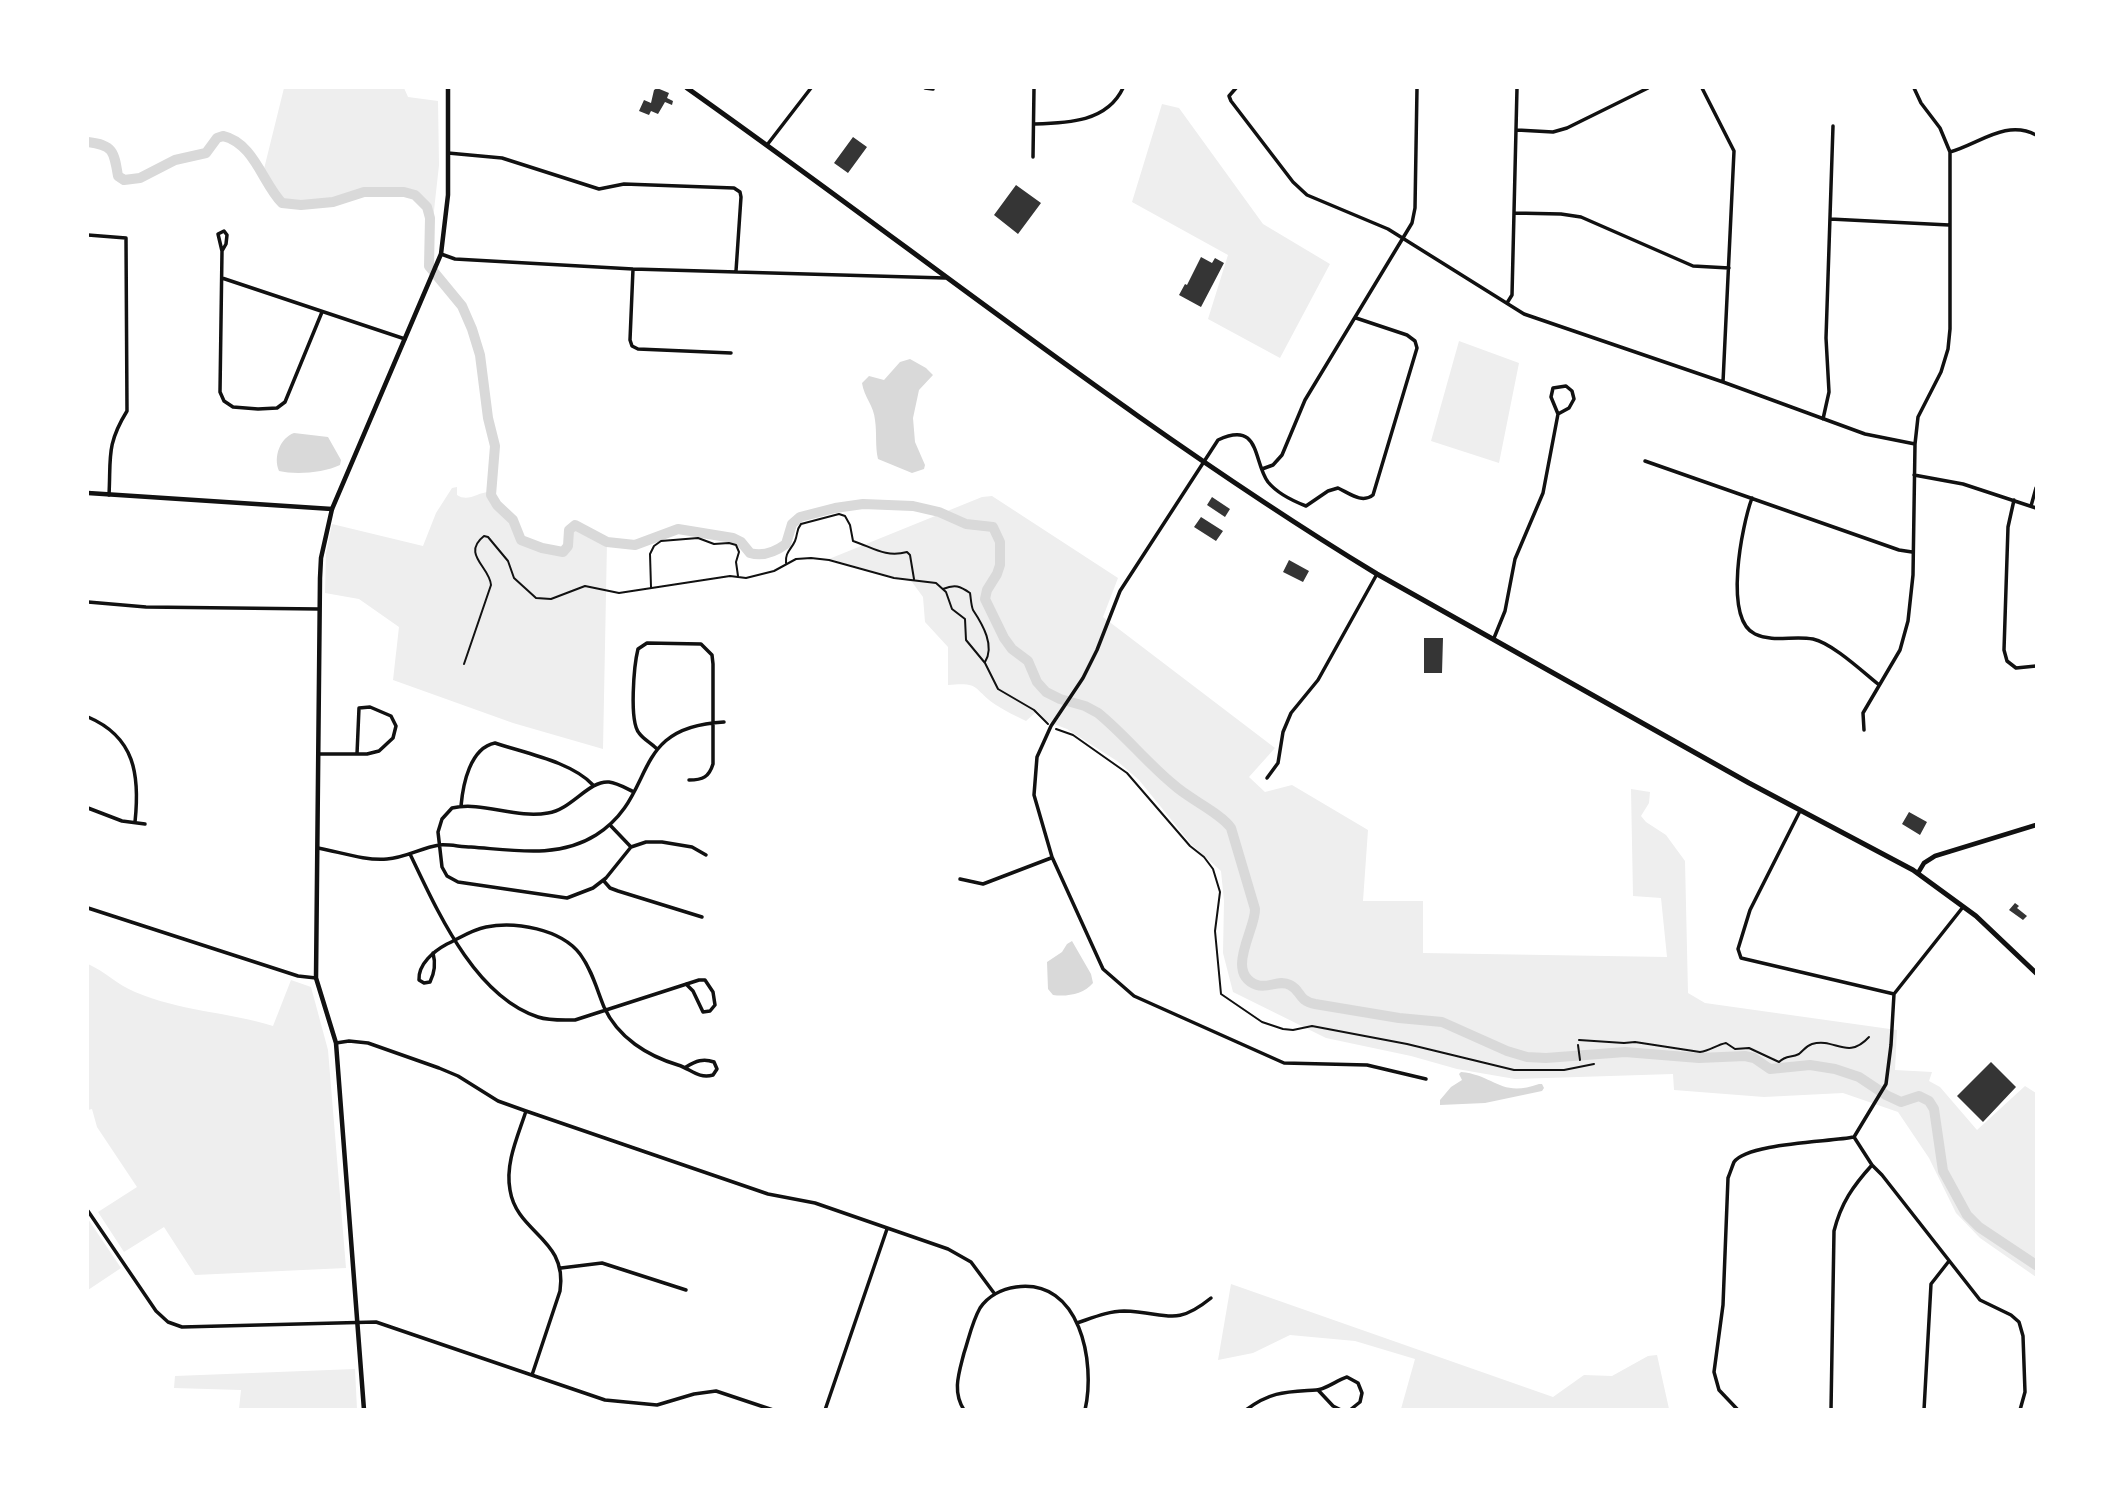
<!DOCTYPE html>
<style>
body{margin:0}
#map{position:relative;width:2124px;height:1497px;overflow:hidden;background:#fff;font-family:"Times New Roman",serif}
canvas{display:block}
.frame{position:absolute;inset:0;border:89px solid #fff;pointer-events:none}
</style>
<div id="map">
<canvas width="2124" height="1497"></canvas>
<div class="frame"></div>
</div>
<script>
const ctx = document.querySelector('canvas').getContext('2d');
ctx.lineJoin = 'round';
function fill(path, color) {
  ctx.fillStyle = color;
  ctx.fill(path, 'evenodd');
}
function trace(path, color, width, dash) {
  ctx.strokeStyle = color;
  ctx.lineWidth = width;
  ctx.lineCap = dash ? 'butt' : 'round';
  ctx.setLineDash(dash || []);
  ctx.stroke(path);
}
fill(new Path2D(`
 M 284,88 L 404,88 L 408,97 L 438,101 L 439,165 L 430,247 C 431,225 433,204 410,193 L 364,192 L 341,201 L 312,204 L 280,202 L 263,173 Z
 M 1162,104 L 1179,108 L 1263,224 L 1330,264 L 1280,358 L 1208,319 L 1228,255 L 1132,202 Z
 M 1459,341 L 1519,363 L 1499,463 L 1431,441 Z
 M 457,487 L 457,495 C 469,503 478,491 491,492 L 497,505 L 514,522 L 520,539 L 531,545 L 563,552 L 568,546 L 569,530 L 575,525 L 607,542 L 603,749 L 513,723 L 393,680 L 399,627 L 359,599 L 325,593 L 326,553 L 332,524 L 423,546 L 436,513 L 452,488 Z
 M 992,496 L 1118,578 L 1103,617 L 1275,748 L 1249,777 L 1265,792 L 1292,785 L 1368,830 L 1363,901 L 1423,901 L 1423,953 L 1667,957 L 1661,898 L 1633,896 L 1631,789 L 1650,792 L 1649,803 L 1641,816 L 1646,822 L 1666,835 L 1685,861 L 1688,993 L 1705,1003 L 1897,1030 L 1895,1070 L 1932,1072 L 1929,1081 L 1940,1087 L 1977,1130 L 2025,1086 L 2036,1093 L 2036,1277 L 1980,1238 L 1956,1213 L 1929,1158 L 1898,1112 L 1843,1093 L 1764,1097 L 1674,1090 L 1673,1074 L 1515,1079 L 1457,1069 L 1411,1056 L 1326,1038 L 1233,992 L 1223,953 L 1224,901 L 1221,871 L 1191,844 L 1139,780 L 1117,761 L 1067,729 L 1046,721 L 1037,711 L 1026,721 C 1016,716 1005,711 996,705 C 972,689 982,682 948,685 L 948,647 L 925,622 L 923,597 L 912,582 L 829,559 L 982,497 Z
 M 88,964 C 104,971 118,985 135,992 C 179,1011 228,1012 273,1026 L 291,980 L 311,987 L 328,1050 L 346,1268 L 195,1275 L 164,1227 L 124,1252 L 98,1212 L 137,1187 L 97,1127 L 92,1109 L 88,1110 Z
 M 88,1219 L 121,1268 L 88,1290 Z
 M 1231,1284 L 1553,1397 L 1584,1375 L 1612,1376 L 1648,1356 L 1657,1355 L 1669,1409 L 1401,1409 L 1415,1359 L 1355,1341 L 1290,1335 L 1253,1353 L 1218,1360 Z
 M 355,1369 L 357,1409 L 239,1409 L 241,1390 L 174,1388 L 175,1376 Z`), '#eee');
fill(new Path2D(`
 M 910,359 L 926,368 L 933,375 L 919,390 L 913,418 L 915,442 L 925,465 L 924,469 L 912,473 L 878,459 C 875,446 877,433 875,420 C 874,406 864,397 862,383 L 869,376 L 884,380 L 900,362 Z
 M 294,433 L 328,437 L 341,460 L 340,465 C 324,473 295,475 279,471 C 273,457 280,438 294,433 Z
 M 1072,941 L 1091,974 L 1093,983 C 1084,994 1067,997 1053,995 L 1048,989 L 1047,962 L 1062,952 L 1067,944 Z
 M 1461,1072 C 1495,1075 1500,1098 1539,1084 L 1542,1084 L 1544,1088 L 1542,1091 L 1485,1103 L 1440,1105 L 1440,1100 L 1451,1087 L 1462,1080 L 1459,1074 Z`), '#d9d9d9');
trace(new Path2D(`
 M 88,142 C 113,145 114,151 118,176 L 124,180 L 140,178 L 175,160 L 206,153 L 217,138 L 223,136 C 254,143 263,184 282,203 L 301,205 L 333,202 L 364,192 L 404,192 L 415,195 L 427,207 L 430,218 L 429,266 L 462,306 L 472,329 L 480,355 L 488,418 L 495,446 L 491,495 L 497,505 L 513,520 L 521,540 L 542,548 L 563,552 L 568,546 L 569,530 L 575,525 L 607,542 L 635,545 L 678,529 L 733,538 L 741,542 L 750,553 C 763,557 775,552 786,544 L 792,524 L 800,517 L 835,508 L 863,504 L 913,506 L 939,512 L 966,524 L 993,527 L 1000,542 L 1000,565 L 997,574 L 987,590 L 985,599 L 1004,638 L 1012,649 L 1028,661 L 1037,682 L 1046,692 L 1060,699 L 1085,706 L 1098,713 C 1125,735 1147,763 1174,785 C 1189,799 1221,813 1231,828 L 1255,909 C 1256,929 1224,973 1257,985 C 1268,989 1279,979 1290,985 C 1302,991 1297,1000 1315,1004 L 1399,1018 L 1442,1022 L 1507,1051 L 1527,1057 L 1546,1058 L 1625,1052 L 1699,1058 L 1745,1056 L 1754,1058 L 1770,1069 L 1810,1065 L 1835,1069 L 1859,1077 L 1886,1095 L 1901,1102 L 1919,1096 L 1929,1101 L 1934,1109 L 1943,1171 L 1967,1215 L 1979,1227 L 2036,1265`), '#d9d9d9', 10);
fill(new Path2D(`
 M 657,88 L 669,93 L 667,98 L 673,101 L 672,105 L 665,102 L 658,114 L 651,111 L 649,115 L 639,111 L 644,100 L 651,103 L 654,90 Z
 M 853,137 L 867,147 L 848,173 L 834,163 Z
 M 1016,185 L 1041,203 L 1018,234 L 994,215 Z
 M 1201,257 L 1212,263 L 1215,258 L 1224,263 L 1201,307 L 1179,295 L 1185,284 L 1187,285 Z
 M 1212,497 L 1230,509 L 1225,517 L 1207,505 Z
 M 1201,517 L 1223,531 L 1216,541 L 1194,527 Z
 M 1289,560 L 1309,571 L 1303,582 L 1283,572 Z
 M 1424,638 L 1443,638 L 1442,673 L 1424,673 Z
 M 1909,812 L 1927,822 L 1920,835 L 1902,824 Z
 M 2015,903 L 2019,906 L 2017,908 L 2027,916 L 2023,920 L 2009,910 Z
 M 1991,1062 L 2016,1087 L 1983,1122 L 1957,1096 Z`), '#353535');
trace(new Path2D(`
 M 786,563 C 785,552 791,550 795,541 C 798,534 796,530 801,524 L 839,514 L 845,516 L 850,525 L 853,541 C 872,547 885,558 907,552 L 910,555 L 914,579
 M 651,587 L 650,554 L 654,546 L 661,541 L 698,538 L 714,544 L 729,543 L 736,545 L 739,552 L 736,562 L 738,576
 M 943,589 C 955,584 960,586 970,593 C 971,599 971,605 973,610 C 983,625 995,646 985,662
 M 464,664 L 491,585 C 490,567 461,554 484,536 L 488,537 L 508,561 L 514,578 L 536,598 L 551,599 L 585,586 L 619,593 L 730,576 L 746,578 L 774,571 L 796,559 L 811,558 L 829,560 L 894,578 L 936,583 L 946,592 L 952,609 L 965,619 L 966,640 L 985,663 L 998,689 L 1034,710 L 1048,724
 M 1056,729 L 1073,735 L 1127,773 L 1190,846 L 1204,857 L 1213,869 L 1220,892 L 1215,931 L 1221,994 L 1262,1022 L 1283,1029 L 1293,1030 L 1312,1026 L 1407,1044 L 1514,1070 L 1564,1070 L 1594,1064
 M 1579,1040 L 1624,1043 L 1635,1042 L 1700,1052 C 1710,1051 1716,1045 1726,1043 L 1735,1049 L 1749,1048 L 1779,1062 C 1786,1055 1791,1058 1799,1054 C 1804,1050 1806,1046 1812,1044 C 1835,1037 1847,1061 1869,1037
 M 1578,1045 L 1580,1060`), '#111', 2);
trace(new Path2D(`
 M 925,88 L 933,89
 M 1236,88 L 1229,96 L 1231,101 L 1293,182 L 1307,195 L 1388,229 L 1524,314 L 1723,382 L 1865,434 L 1915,444
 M 1702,88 L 1734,151 L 1723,382
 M 1034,124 C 1068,123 1107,122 1123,88
 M 1517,130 L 1553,132 L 1567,128 L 1648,88
 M 767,145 L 811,88
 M 1950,152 C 1979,144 2006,119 2036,135
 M 448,153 L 502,158 L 599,189 L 624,184 L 734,188 L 740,192 L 741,197 L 736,271
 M 1033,157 L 1034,88
 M 1514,213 L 1561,214 L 1581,217 L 1693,266 L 1729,268
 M 1830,219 L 1949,225
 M 88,235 L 126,238 L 127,411 C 106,445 111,458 109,495
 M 222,251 L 218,234 L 224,231 L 227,235 L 226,244 L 222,251 L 220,392 L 224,401 L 233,407 L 258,409 L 277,408 L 285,402 L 322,312
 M 441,254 L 455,259 L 633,269 L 945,278
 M 633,269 L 630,340 L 632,346 L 638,349 L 731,353
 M 222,278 L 405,339
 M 1507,303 L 1512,295 L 1517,88
 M 1356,318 L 1407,335 L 1415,341 L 1417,348 L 1373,495 C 1362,504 1349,493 1338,488 L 1328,491 L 1306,506 C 1293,501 1277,493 1268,482 C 1253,462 1261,420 1218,440 L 1120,591 L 1097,650 L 1083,678 L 1051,726 L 1037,757 L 1034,795 L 1052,857 L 1103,969 L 1134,996 L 1284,1063 L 1367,1065 L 1426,1079
 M 1823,419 L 1829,392 L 1826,338 L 1833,126
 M 1645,461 L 1899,550 L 1912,552
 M 1262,469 L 1273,465 L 1282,455 L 1305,400 L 1412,223 L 1415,208 L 1417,88
 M 1914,475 L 1963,484 L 2036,508
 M 1752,498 C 1742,525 1723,619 1755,634 C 1774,643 1793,635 1813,639 C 1832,643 1863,672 1878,684
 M 2014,500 L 2008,527 L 2004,650 L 2007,661 L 2016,668 L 2036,666
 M 2031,506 L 2036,488
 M 88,602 L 146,607 L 319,609
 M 1494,638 L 1505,611 L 1515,559 L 1543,493 L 1558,414 L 1551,397 L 1553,388 L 1566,386 L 1572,391 L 1574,399 L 1569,408 L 1558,414
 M 88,717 C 135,737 140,775 135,822
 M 1864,730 L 1863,713 L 1900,650 L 1908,621 L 1913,575 L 1915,444 L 1918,417 L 1941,372 L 1948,349 L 1950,329 L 1950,152 L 1940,128 L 1921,103 L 1914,88
 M 656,748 C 651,743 643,739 639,733 C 629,721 634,665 638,649 L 647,643 L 701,644 L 712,655 L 713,664 L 713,764 C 709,777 703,780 689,780
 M 318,754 L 367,754 L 379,751 L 393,738 L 396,726 L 391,716 L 370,707 L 359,708 L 357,754
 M 1267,778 L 1278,763 L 1283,732 L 1291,713 L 1318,680 L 1377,574
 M 634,792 C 627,789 618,783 609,782 C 589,780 571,810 548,813 C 515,819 483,801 452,808 L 442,819 L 438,832 L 442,867 L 447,876 L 458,882 L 567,898 L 593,888 L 606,878 L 631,847 L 646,842 L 662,842 L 692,847 L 706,855
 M 461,806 C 463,784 470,748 495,743 C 525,753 572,762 593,785
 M 88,808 L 122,821 L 145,824
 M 1800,811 L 1750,910 L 1738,949 L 1741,958 L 1894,994
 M 610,825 L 631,847
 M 318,848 C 340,852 365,861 387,859 C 405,858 421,848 439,845 C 449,844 461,847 471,847 C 513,850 558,859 596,835 C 659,795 627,727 724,722
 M 410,854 C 437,910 474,996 538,1017 C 550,1021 563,1020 575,1020 L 699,980 L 705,980 L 713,992 L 715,1005 L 710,1011 L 703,1012 L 693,991 L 686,984
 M 960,879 L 983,884 L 1051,858
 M 603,880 L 610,888 L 618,891 L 702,917
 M 88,908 L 298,976 L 316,978
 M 433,953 C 436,964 435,972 430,982 L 424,983 L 419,980 C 418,964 434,951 447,944 C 460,938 471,930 486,927 C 515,921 561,929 580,954 C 592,970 597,990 604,1007 C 618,1038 648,1056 678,1065 C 691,1069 698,1079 713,1075 L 717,1069 L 714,1062 C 703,1058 696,1061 686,1067
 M 336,1043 L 349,1041 L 368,1043 L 439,1068 L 458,1076 L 498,1101 L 526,1111 L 768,1194 L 815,1203 L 948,1249 L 971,1262 L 994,1293
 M 526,1111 C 518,1136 505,1163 510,1190 C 517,1234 568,1238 560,1291 L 532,1375
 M 1854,1137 L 1872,1165 L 1882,1175 L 1980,1300 L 2011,1315 L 2019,1322 L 2023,1336 L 2025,1392 L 2020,1410
 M 1854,1137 L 1886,1084 L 1891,1045 L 1894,994 L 1963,907
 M 88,1211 L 156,1311 L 168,1322 L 182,1327 L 376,1322 L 605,1400 L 657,1405 L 694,1394 L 716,1391 L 773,1410
 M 561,1268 L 602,1263 L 686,1290
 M 1077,1323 C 1092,1318 1108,1311 1124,1311 C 1167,1312 1174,1328 1211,1298
 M 1318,1390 L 1333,1406 L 1341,1410
 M 825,1410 L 887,1229
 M 964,1410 C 952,1391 959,1373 964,1353 C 969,1338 972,1322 980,1308 C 988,1296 1002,1289 1016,1287 C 1080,1278 1096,1362 1085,1410
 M 1246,1410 C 1271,1391 1287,1392 1316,1390 C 1325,1390 1337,1380 1347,1377 L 1358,1383 L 1362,1393 L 1360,1402 L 1350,1410
 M 1738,1410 L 1719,1390 L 1714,1372 L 1723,1305 L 1728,1178 C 1730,1173 1732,1167 1734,1162 C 1747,1143 1829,1142 1854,1137
 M 1831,1410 L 1834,1231 C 1841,1203 1853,1186 1872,1165
 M 1924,1410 L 1931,1284 L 1949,1261`), '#111', 3.5);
trace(new Path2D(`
 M 88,493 L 332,509
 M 1918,873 L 1924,863 L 1935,856 L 2036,825`), '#111', 4.5);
trace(new Path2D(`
 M 364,1410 L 336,1043 L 316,978 L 320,578 L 321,558 L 332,509 L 441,254 L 448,195 L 448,88`), '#111', 4.5);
trace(new Path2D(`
 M 687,88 C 916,250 1137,428 1377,574 L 1749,783 L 1913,870 L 1976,916 L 2036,973`), '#111', 5);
</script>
